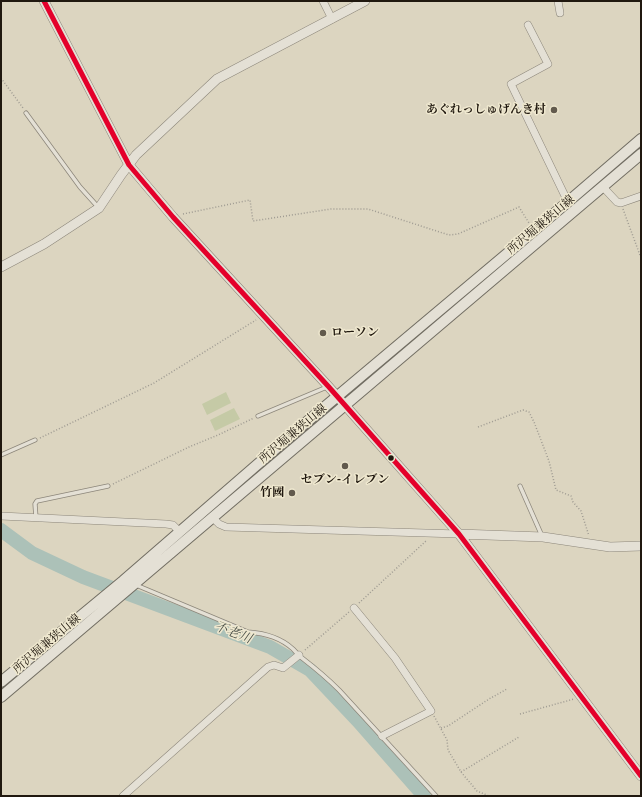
<!DOCTYPE html>
<meta charset="utf-8">
<style>
body{margin:0}
#map{position:relative;width:642px;height:797px;overflow:hidden;background:#dcd5c0;font-family:"Old Standard TT",serif}
canvas{display:block}
.frame{position:absolute;inset:0;border:2px solid #20180f;pointer-events:none}
</style>
<div id="map">
<canvas width="642" height="797"></canvas>
<div class="frame"></div>
</div>
<script>
const ctx = document.querySelector('canvas').getContext('2d');
ctx.lineJoin = 'round';
function fill(path, color) {
  ctx.fillStyle = color;
  ctx.fill(path, 'evenodd');
}
function trace(path, color, width, dash) {
  ctx.strokeStyle = color;
  ctx.lineWidth = width;
  ctx.lineCap = dash ? 'butt' : 'round';
  ctx.setLineDash(dash || []);
  ctx.stroke(path);
}
function label(font, color, halo, rows, align = 'center') {
  ctx.font = font + ' "Old Standard TT","Noto Serif JP",serif';
  ctx.lineWidth = 3;
  ctx.setLineDash([]);
  ctx.textBaseline = 'middle';
  ctx.strokeStyle = halo;
  ctx.fillStyle = color;
  for (const [text, x, y, turn = 0] of rows) {
    ctx.save();
    ctx.translate(x, y);
    ctx.rotate((+turn || 0) * Math.PI / 180);
    ctx.textAlign = isNaN(turn) ? turn : align;
    if (halo) ctx.strokeText(text, 0, 0);
    ctx.fillText(text, 0, 0);
    ctx.restore();
  }
}
fill(new Path2D(`
 M 226,392 L 231,403 L 207,415 L 202,404 Z
 M 234,408 L 240,419 L 215,431 L 210,420 Z`), '#c5caa6');
trace(new Path2D(`
 M 1,530 L 32,553 L 83,577 L 270,647 L 310,670 L 358,721 L 424,796`), '#acc1b8', 14);
const service = new Path2D(`
 M 26,113 L 80,187 L 98,207
 M 258,416 L 327,387
 M 1,455 L 35,440
 M 520,486 L 542,536
 M 36,518 L 35,504 L 37,501 L 108,486
 M 136,585 L 248,632 C 263,633 281,638 293,649 C 296,652 298,655 302,658 C 315,668 327,678 339,690 L 436,796`);
const minor = new Path2D(`
 M 323,1 L 332,19
 M 558,1 L 560,13
 M 528,25 L 548,64 L 511,84 L 565,196
 M 602,186 L 617,202 L 621,203 L 641,196
 M 1,516 L 166,524 L 173,525 L 180,532
 M 212,517 L 219,524 L 226,527 L 459,534
 M 354,608 L 395,658 L 431,711 L 382,736
 M 123,796 L 268,667 L 274,665 L 283,668 L 299,655`);
const tertiary = new Path2D(`
 M 44,1 L 129,165 L 173,217 L 328,386 L 459,534 L 641,776
 M 1,267 L 44,244 L 99,208 L 121,175 L 136,155 L 217,79 L 365,1
 M 459,534 L 543,537 L 610,547 L 641,546`);
const secondary = new Path2D(`
 M 1,682 L 123,581 L 296,431 L 534,231 L 641,139
 M 1,697 L 641,154`);
trace(service, '#8c867a', 5);
trace(minor, '#8c867a', 8);
trace(tertiary, '#8c867a', 10);
trace(secondary, '#716d62', 12);
trace(new Path2D(`
 M 1,78 L 23,108
 M 623,209 L 641,258
 M 183,214 L 250,200 L 253,221 L 331,209 L 368,209 L 449,235 L 458,234 L 519,207 L 529,223
 M 478,427 L 523,410 L 529,412 L 534,422 L 549,461 L 556,490 L 571,496 L 573,502 L 581,511 L 589,536
 M 40,438 L 154,383 L 256,320
 M 113,484 L 189,447 L 218,435 L 254,418
 M 359,603 L 427,540
 M 305,650 L 349,612
 M 520,714 L 574,699
 M 434,716 L 447,740 L 448,750 L 461,772 L 477,791 L 489,796
 M 441,728 L 448,726 L 489,699 L 507,689
 M 461,772 L 519,737`), '#9f9b92', 1.5, [1, 2]);
trace(service, '#e4e0d5', 3.5);
trace(minor, '#e4e0d5', 7);
trace(tertiary, '#e4e0d5', 9);
trace(secondary, '#e4e0d5', 10);
trace(new Path2D(`
 M 44,1 L 129,165 L 173,217 L 328,386 L 459,534 L 641,776`), '#e4002b', 5);
for (const [x, y, r, color] of [
 [554,110,4,"#625a4d"],
 [323,333,4,"#625a4d"],
 [391,458,3.5,"#20180f"],
 [345,466,4,"#625a4d"],
 [292,493,4,"#625a4d"]
]) {
  const dot = new Path2D();
  dot.arc(x, y, r, 0, 2 * Math.PI);
  ctx.fillStyle = color;
  ctx.fill(dot);
  trace(dot, '#efe8cf', 1.5);
}
label('bold 12px', '#20180f', '#efe8cf', [
 ["あぐれっしゅげんき村",546,110],
 ["ローソン",331,333,"left"],
 ["セブン-イレブン",345,480,"center"],
 ["竹國",284,493]
], 'right');
label('12px', '#20180f', '#efe8cf', [
 ["所沢堀兼狭山線",541,225,-40],
 ["所沢堀兼狭山線",293,434,-40],
 ["所沢堀兼狭山線",47,644,-40]
]);
label('italic 13px', '#4a5049', '#efe8cf', [
 ["不老川",233,633,21]
]);
</script>
